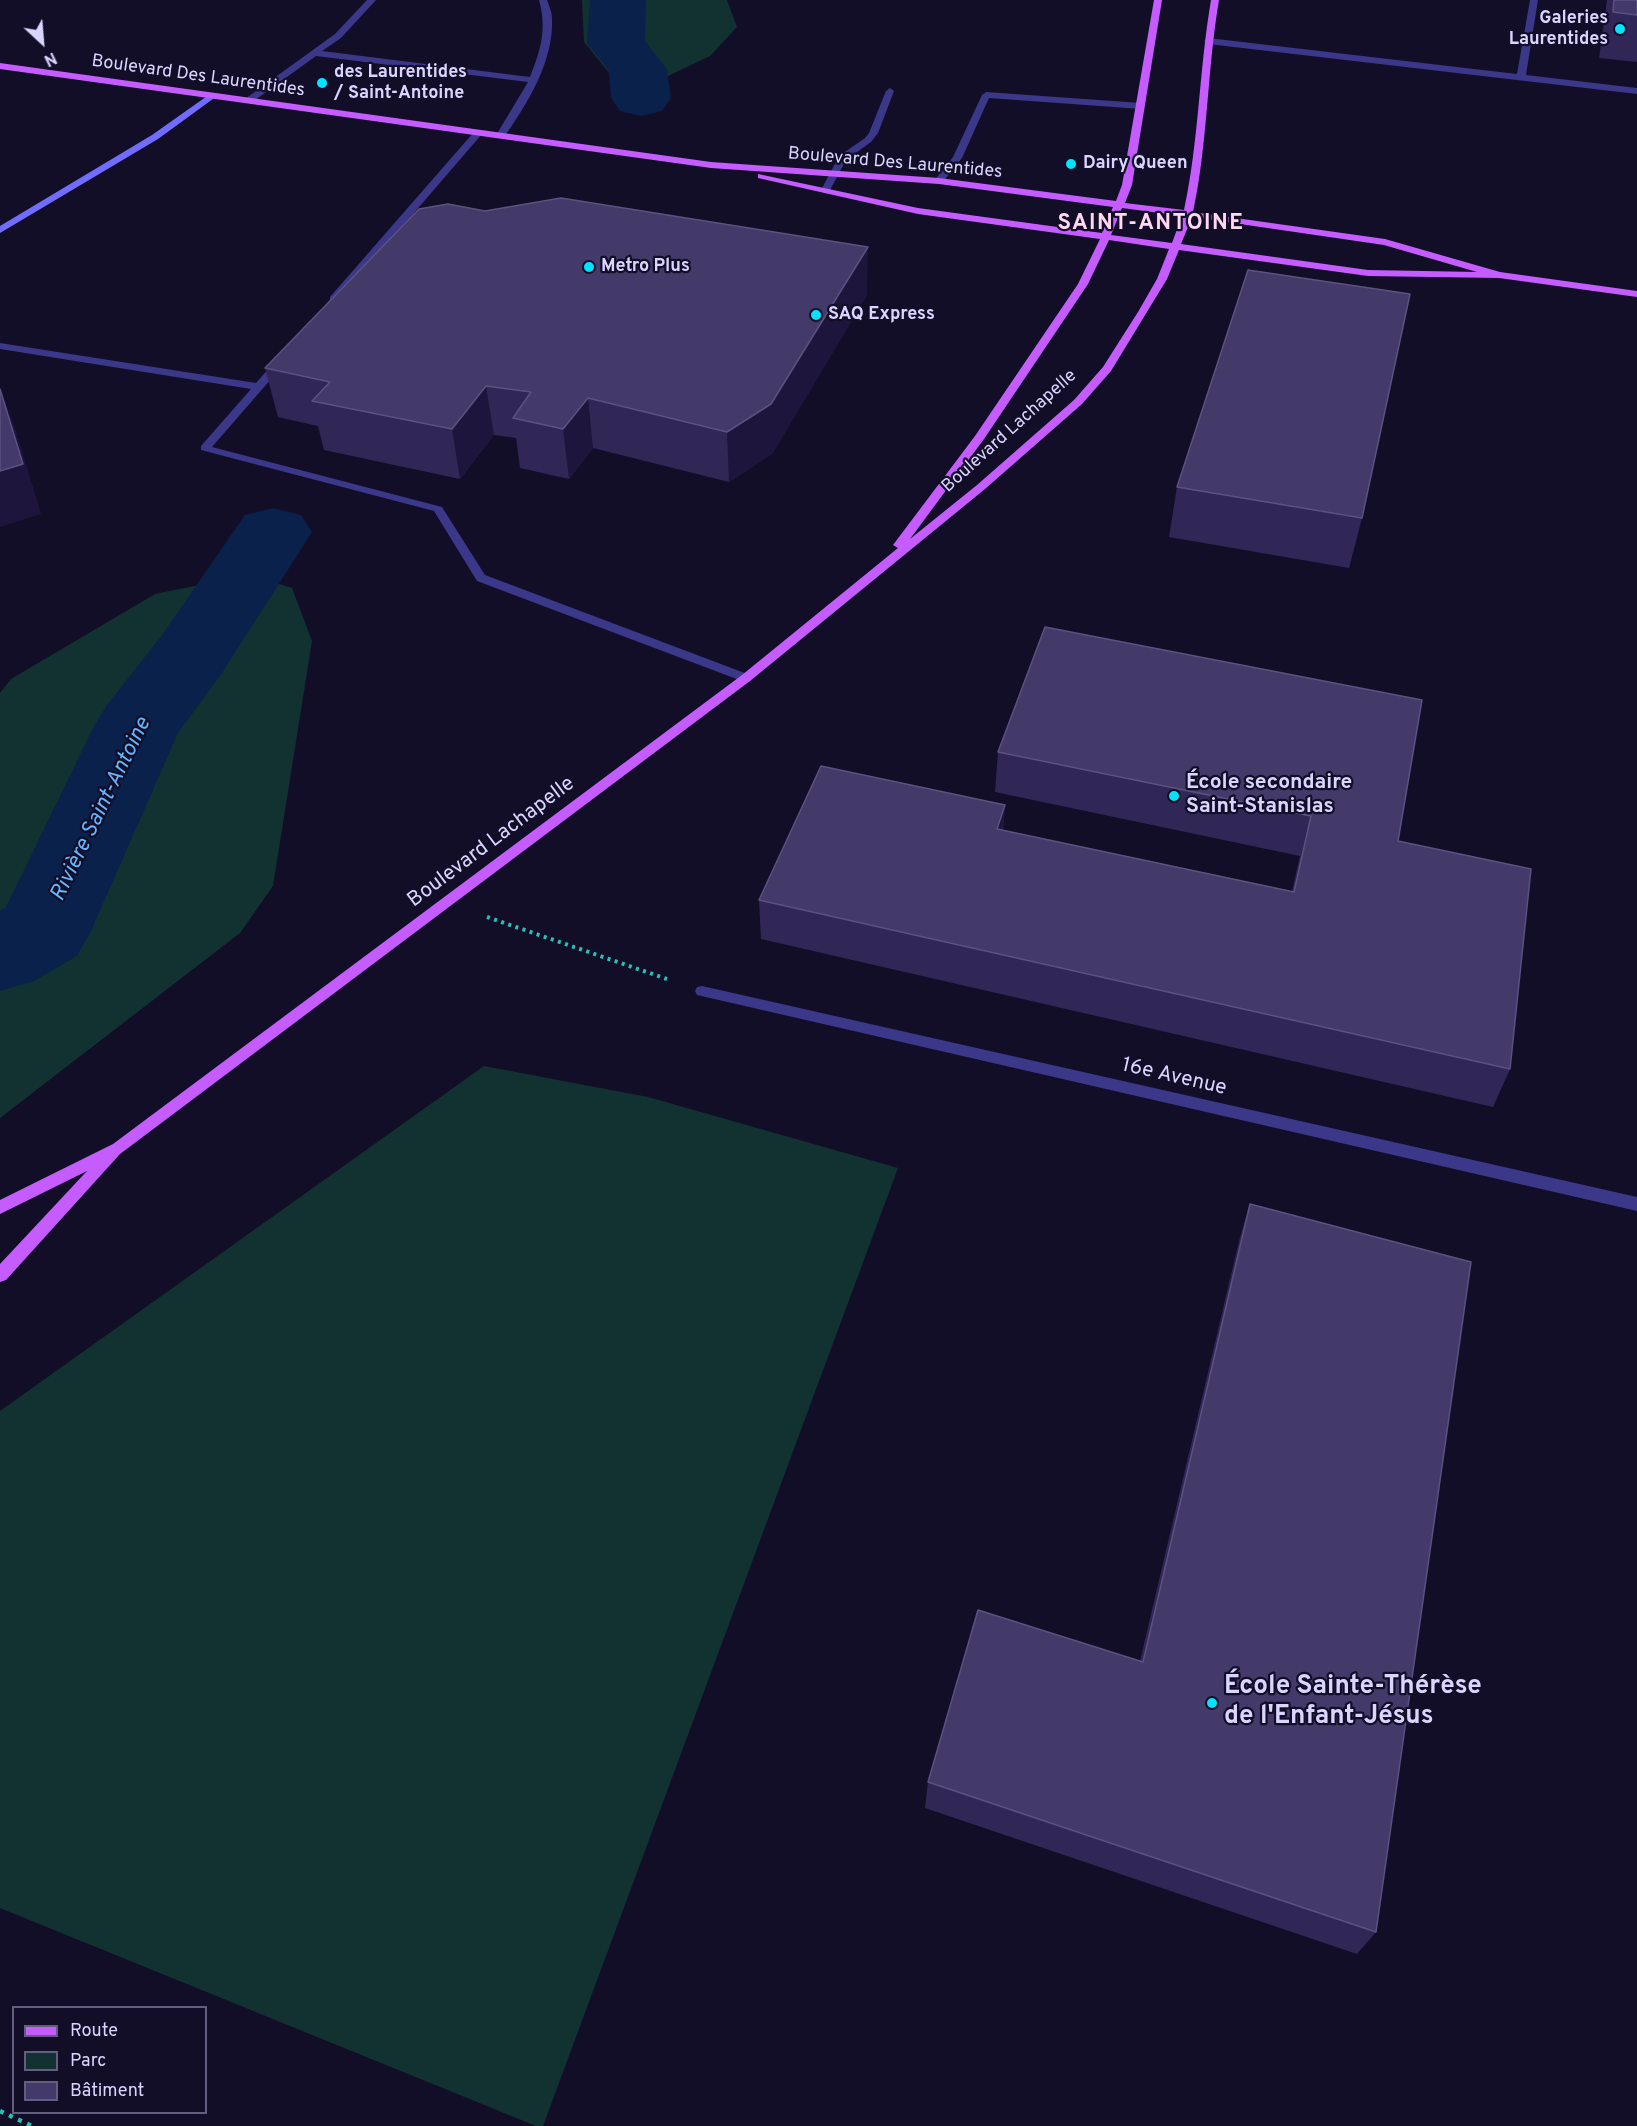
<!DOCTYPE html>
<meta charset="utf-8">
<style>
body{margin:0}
#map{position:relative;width:1637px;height:2126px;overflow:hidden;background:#130e28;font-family:Overpass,sans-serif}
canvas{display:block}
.legend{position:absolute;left:12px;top:2006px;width:195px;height:108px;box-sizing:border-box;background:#130e28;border:2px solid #635e7e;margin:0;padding:8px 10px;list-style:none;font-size:18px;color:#dad5ff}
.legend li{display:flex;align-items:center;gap:12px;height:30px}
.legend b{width:30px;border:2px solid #635e7e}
.north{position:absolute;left:12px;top:12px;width:60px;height:60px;-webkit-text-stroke:4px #130e28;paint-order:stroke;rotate:154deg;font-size:16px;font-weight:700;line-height:24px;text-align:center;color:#dad5ff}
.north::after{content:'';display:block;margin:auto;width:21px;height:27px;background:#dad5ff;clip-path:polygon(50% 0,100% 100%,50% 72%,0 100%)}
</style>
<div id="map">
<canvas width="1637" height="2126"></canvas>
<ul class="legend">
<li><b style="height:8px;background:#c45cff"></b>Route</li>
<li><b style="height:16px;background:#113231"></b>Parc</li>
<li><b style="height:16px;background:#433a69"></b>Bâtiment</li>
</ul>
<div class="north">N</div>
</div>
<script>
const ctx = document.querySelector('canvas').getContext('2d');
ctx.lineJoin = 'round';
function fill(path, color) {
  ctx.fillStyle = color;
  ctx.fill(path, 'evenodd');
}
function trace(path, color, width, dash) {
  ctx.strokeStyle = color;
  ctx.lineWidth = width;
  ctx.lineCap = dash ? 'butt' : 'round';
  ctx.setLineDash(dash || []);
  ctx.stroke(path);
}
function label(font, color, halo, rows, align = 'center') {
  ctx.font = font + ' Overpass,sans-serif';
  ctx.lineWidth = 4.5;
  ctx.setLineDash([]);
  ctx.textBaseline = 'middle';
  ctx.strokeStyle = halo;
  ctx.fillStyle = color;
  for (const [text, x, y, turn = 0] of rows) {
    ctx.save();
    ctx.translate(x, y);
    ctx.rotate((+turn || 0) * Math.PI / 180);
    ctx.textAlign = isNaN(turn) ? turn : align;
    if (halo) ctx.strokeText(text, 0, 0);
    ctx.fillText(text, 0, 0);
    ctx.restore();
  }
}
fill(new Path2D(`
 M 582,0 L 727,0 L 737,27 L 710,56 L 651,84 L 618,84 L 584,42 Z
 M 249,575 L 292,588 L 312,641 L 273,886 L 240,933 L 0,1118 L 0,693 L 11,679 L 155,594 Z
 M 484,1066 L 648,1097 L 898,1168 L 543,2126 L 536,2126 L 0,1908 L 0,1411 Z`), '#113231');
fill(new Path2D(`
 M 590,0 L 646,0 L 645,41 L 667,69 L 671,98 L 662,111 L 641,116 L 620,111 L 611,98 L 609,71 L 587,43 Z
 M 273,508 L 301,515 L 312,532 L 222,673 L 178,733 L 91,931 L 77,956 L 34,981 L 0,991 L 0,911 L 6,907 L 94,726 L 107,705 L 162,635 L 245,515 Z`), '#0a214c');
trace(new Path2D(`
 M 487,917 L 667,979`), '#2abfb7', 4, [3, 4.5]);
trace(new Path2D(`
 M 0,2111 L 32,2126`), '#2abfb7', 4.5, [4, 6]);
fill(new Path2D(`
 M 367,0 L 376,0 L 341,38 L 322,51 L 530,77 C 541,49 547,29 539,0 L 547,0 C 549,6 552,12 552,18 C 554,62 527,104 503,139 L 495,137 L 528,82 L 316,56 L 251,103 L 245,103 L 245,99 L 335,34 Z
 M 1530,0 L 1538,0 L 1526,75 L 1637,88 L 1637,94 L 1208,44 L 1204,41 L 1208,38 L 1517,74 Z
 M 890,88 L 894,91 L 878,133 L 871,142 L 846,160 L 829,192 L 823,192 L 821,190 L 839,156 L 865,138 L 869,133 L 886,91 Z
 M 986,92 L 1141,103 L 1145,106 L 1141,109 L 989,98 L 962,158 L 942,183 L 936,183 L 934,181 L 953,157 L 982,95 Z
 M 474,132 L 482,134 L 338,301 L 330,301 L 330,297 Z
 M 0,343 L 256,383 L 277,359 L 285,359 L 285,363 L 212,447 L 442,507 L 485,575 L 750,675 L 752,678 L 746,682 L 742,681 L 477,581 L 434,511 L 201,450 L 201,446 L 251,389 L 0,349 Z`), '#3b3789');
fill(new Path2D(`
 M 702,986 L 1637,1197 L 1637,1211 L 697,995 L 695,991 L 697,987 Z`), '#3b3789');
fill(new Path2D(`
 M 210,94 L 217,96 L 158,139 L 0,233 L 0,226 L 152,135 Z`), '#716cff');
fill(new Path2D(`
 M 1154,0 L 1162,0 L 1132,185 L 1125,203 L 1184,210 C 1199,141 1199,70 1211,0 L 1219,0 C 1207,70 1208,142 1193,212 L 1385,239 L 1500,272 L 1637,291 L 1637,297 L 1499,278 L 1368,276 L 1179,250 L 1167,279 L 1111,371 L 1082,404 L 985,489 L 750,681 L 120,1154 L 6,1280 L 0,1282 L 0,1264 L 87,1171 L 0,1214 L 0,1200 L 113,1144 L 742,675 L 898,548 L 893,545 L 975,436 L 1078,284 L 1100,239 L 918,214 L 758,178 L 758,174 L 918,208 L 1102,233 L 1113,207 L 939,184 L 711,168 L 0,69 L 0,63 L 711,162 L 939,178 L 1116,201 L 1122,185 ZM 1122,208 L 1182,216 L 1172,243 L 1111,235 ZM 1192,217 L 1384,245 L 1477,272 L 1368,270 L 1181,244 ZM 1109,240 L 1169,249 L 1157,279 L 1138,312 L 1103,367 L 1074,400 L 977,485 L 910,539 L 984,439 L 1088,284 Z`), '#c45cff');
fill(new Path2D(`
 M 1607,0 L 1637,0 L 1637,62 L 1599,58 Z
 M 867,295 L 772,454 L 729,482 L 593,448 L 569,479 L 520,468 L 516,438 L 494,435 L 460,479 L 324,450 L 318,426 L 278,417 L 265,368 Z
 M 1177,487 L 1362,518 L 1349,568 L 1169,537 Z
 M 1045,627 L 1398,841 L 1510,1069 L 1493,1107 L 761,939 L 759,900 L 1005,805 L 1003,830 L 1292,891 L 1300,856 L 995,792 L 998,752 Z
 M 1250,1204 L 1376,1932 L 1357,1954 L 925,1808 L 928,1782 L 1140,1661 L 1239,1241 Z`), '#312757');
fill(new Path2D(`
 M 868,247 L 867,295 L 772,454 L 729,482 L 727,432 Z
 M 486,386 L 494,435 L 460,479 L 452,429 Z
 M 0,388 L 16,431 L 41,514 L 0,527 Z
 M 588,398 L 593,448 L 569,479 L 563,429 Z
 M 1005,805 L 1001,844 L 997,829 Z`), '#1d153c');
const building = new Path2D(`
 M 1614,0 L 1637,0 L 1637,15 L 1613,12 Z
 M 561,198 L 868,247 L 771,404 L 727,432 L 588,398 L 563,429 L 513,418 L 531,392 L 486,386 L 452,429 L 312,401 L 330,382 L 265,368 L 419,209 L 448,204 L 485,211 Z
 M 1248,270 L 1410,294 L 1362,518 L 1177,487 Z
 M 0,389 L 23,464 L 0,471 Z
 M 1045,627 L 1422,700 L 1398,841 L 1531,869 L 1510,1069 L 759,900 L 821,766 L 1005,805 L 997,829 L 1294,892 L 1311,816 L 998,752 Z
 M 1250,1204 L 1471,1262 L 1376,1932 L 928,1782 L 978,1610 L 1143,1662 Z`);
fill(building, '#433a69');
trace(building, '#5b5280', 1.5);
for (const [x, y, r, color] of [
 [1620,29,6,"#01e3ff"],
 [322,83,6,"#01e3ff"],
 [1071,164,6,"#01e3ff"],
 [589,267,6,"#01e3ff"],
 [816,315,6,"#01e3ff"],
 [1174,796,6,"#01e3ff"],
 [1212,1703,6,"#01e3ff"]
]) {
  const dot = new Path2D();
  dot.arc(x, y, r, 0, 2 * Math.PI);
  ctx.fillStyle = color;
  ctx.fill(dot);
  trace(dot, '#130e28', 2);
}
label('bold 18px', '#dad5ff', '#130e28', [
 ["Galeries",1608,19,"right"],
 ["Laurentides",1608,40,"right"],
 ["des Laurentides",334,73],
 ["/ Saint-Antoine",334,94],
 ["Dairy Queen",1083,164],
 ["Metro Plus",601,267],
 ["SAQ Express",828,315]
], 'left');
label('18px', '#dad5ff', '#130e28', [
 ["Boulevard Des Laurentides",198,77,8],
 ["Boulevard Des Laurentides",895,164,5],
 ["Boulevard Lachapelle",1010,432,-42]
]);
label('bold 21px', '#dad5ff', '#130e28', [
 ["École secondaire",1186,784],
 ["Saint-Stanislas",1186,808]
], 'left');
label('21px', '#dad5ff', '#130e28', [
 ["Boulevard Lachapelle",492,843,-37],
 ["16e Avenue",1174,1078,13]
]);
ctx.letterSpacing = '1.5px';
label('bold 22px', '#ffd7f0', '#130e28', [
 ["SAINT-ANTOINE",1151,225]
]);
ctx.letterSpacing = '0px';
label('italic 22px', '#63b6ff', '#130e28', [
 ["Rivière Saint-Antoine",102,810,-64]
]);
label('bold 26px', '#dad5ff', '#130e28', [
 ["École Sainte-Thérèse",1224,1688],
 ["de l'Enfant-Jésus",1224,1718]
], 'left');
</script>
